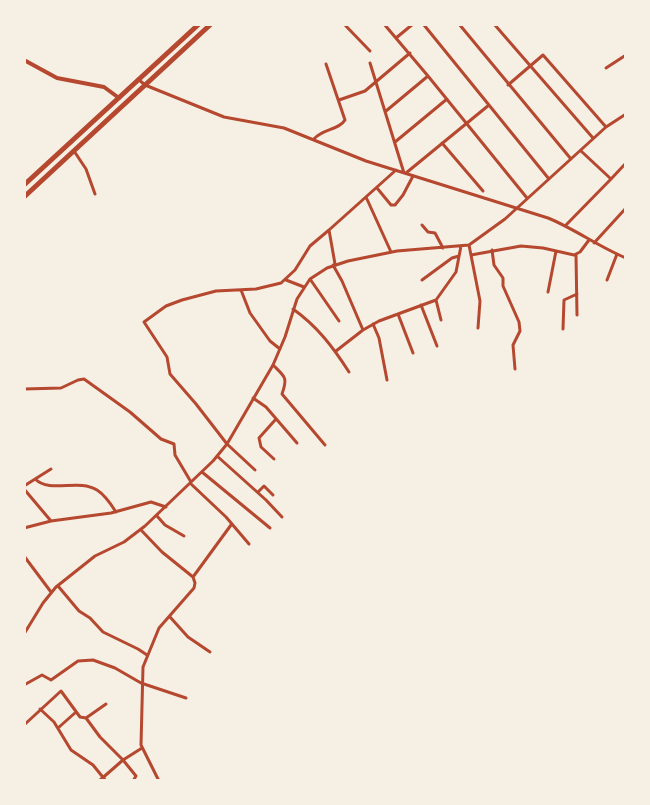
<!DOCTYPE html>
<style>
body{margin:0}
#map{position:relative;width:650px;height:805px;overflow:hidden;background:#f6efe4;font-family:Ubuntu,sans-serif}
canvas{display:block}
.frame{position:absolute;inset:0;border:26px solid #f6efe4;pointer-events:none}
</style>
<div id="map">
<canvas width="650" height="805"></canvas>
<div class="frame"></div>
</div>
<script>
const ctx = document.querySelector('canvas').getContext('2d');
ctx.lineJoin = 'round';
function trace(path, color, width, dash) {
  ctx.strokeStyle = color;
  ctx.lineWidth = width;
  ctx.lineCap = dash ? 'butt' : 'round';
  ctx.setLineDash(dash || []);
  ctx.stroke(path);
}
trace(new Path2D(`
 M 344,24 L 370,51
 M 384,24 L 428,76 L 527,198
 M 459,24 L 571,159
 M 494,24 L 593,138
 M 424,25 L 549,179
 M 396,38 L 413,24
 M 370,63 L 404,173
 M 606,68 L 626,55
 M 138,79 L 145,85 L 224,117 L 284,128 L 366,161 L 548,218 C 575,229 599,247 626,258
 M 508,85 L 543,55 L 606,127
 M 339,100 L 365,91 L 410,53
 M 386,111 L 428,76
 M 314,139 C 322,129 339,130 345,120 L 326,64
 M 395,142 L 447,99
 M 442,143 L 483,191
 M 74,151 L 86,169 L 95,194
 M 406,173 L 489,105
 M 611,179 L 626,163
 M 377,188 L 391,205 L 395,205 L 403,195 L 413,176
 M 366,197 L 391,252
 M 422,225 L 428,232 L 435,233 L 443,248
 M 566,225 L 611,179 L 581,151
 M 594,243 L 626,208
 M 469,245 L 480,301 L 478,328
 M 492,250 L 494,265 L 503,278 L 503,286 L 519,322 L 520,331 L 513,345 L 515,369
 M 471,255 L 521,246 L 543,248 L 574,255 L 580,252 L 589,240
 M 576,255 L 577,315
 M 335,264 L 329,230 L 396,170
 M 333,265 L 342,281 L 363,330 L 336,351
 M 310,279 L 339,321
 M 286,280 L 304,287
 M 422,280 L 452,258 L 459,256
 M 607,280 L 617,254
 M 241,290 L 250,313 L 270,341 L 280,349
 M 548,292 L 556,251
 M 436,300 L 441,320
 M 421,305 L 437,346
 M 293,309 C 317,326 333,347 349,372
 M 398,314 L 413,353
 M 373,324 L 379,338 L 387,380
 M 563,329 L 564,300 L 577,294
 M 363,330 L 379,321 L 436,300 L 456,272 L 461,246
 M 273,365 C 285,377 288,377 282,394 L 325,445
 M 24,389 L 61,388 L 78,380 L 84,379 L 130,412 L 161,439 L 174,444 L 175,455 L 191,482
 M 253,398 L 266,407 L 297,443
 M 217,456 L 266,500 L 282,517
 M 274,459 L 261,447 L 259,438 L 276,419
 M 255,470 L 227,444 L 196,404 L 170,374 L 167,357 L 144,322 L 166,306 L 182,300 L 216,291 L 256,289 L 281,283 L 295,270 L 310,246 L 329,230
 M 202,472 L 270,528
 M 35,479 C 51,494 78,478 97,490 C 105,495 111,504 116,512
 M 190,483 L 226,517 L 249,544
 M 24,486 L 51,469
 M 24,489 L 51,521
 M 258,492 L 264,486 L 273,495
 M 157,516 L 165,525 L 184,536
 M 24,528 L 51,521 L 111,513 L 151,502 L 166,507
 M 141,530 L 162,552 L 193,577 L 231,525
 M 24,556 L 51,592
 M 58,586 L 79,611 L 90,618 L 103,632 L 138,649 L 147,655
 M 170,617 L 188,637 L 210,652
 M 24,634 L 43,603 L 56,587 L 95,556 L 124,542 L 145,526 L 213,461 L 227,444 L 273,365 L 285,337 L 297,299 L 310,279 L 327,268 L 348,261 L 397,251 L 469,245 L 505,219 L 606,127 L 626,114
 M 24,685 L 42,675 L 51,680 L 78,661 L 93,660 L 115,668 L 141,683 L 186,698
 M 40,709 L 54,722 L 71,750 L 93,765 L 106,781
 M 86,718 L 106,704
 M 24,725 L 61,691 L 80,717 L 86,718 L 100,737 L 123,760 L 142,748
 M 58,728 L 76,712
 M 99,781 L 123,760 L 136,776 L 133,781
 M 159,781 L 141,745 L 143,667 L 159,628 L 194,588 L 195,583 L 193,577`), '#b5482f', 3);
trace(new Path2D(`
 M 24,60 L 57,78 L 104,87 L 119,98`), '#b5482f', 4);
trace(new Path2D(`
 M 24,185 L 199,24
 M 24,197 L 211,24`), '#b5482f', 5);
</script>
